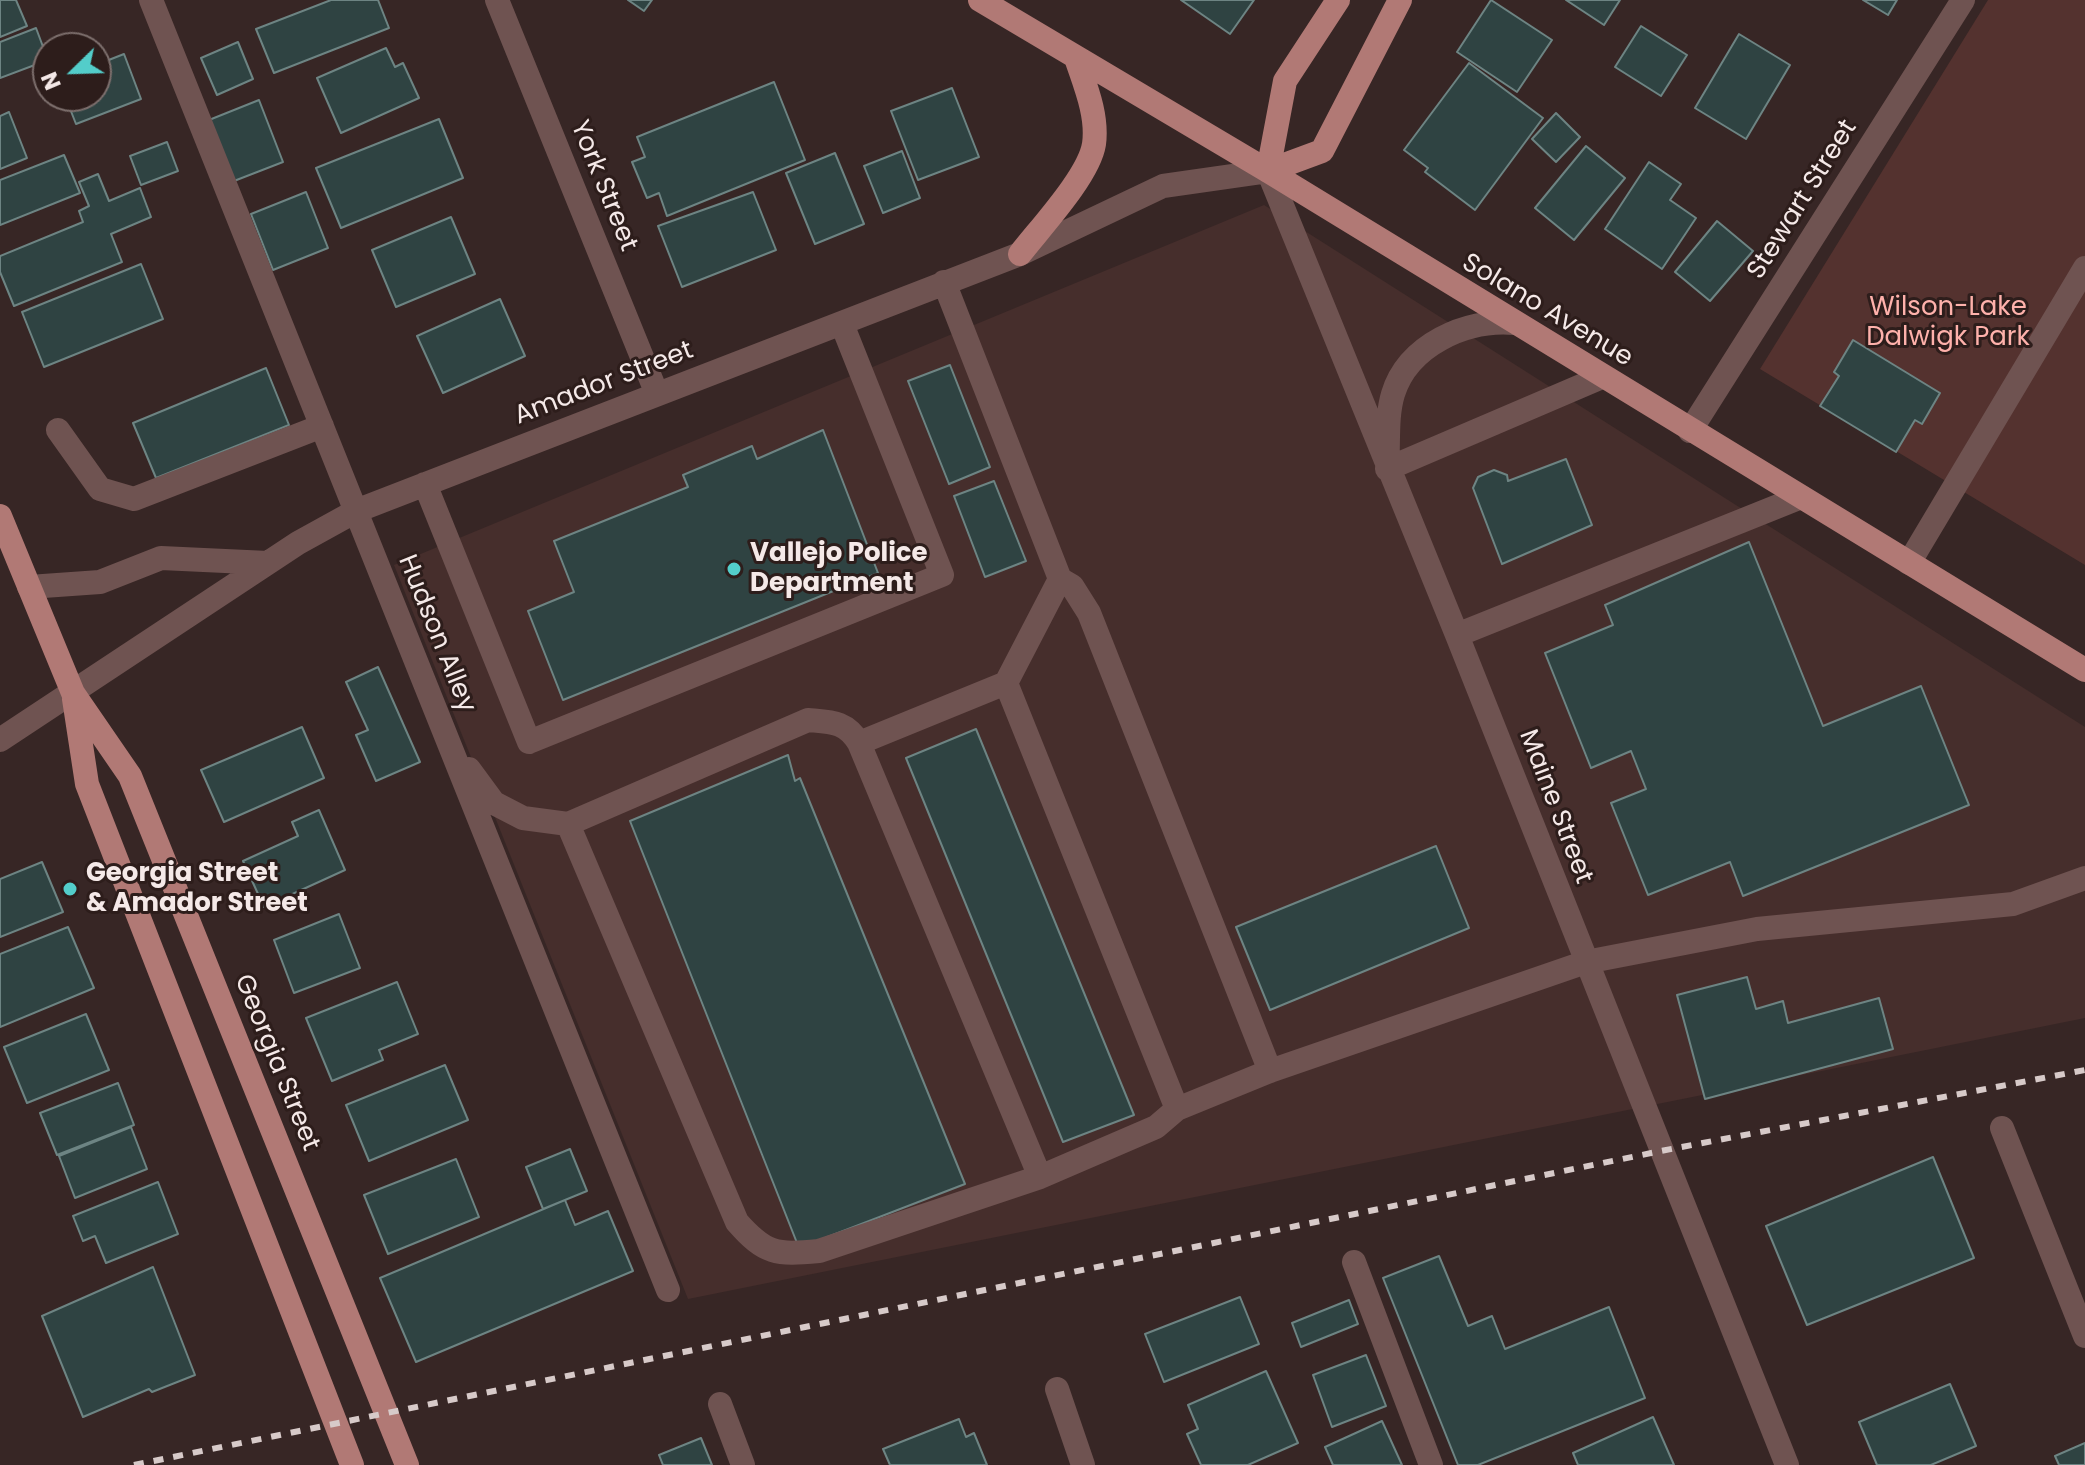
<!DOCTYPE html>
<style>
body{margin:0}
#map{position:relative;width:2085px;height:1465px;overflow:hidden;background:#372625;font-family:Poppins,sans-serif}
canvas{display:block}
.north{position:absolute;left:32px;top:32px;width:80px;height:80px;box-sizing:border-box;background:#2d1d1b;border:2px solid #7d6f6d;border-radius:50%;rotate:247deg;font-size:22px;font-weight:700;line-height:32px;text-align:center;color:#f5e9e8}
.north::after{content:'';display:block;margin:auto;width:28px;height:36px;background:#53cdca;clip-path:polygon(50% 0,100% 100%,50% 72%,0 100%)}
</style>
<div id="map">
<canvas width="2085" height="1465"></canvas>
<div class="north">N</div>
</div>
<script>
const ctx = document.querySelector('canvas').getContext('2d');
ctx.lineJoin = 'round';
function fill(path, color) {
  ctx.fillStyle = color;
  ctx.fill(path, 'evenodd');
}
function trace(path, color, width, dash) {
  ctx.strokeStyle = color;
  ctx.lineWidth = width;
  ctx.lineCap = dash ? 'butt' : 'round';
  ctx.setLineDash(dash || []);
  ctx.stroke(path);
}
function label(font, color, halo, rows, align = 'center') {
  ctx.font = font + ' Poppins,sans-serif';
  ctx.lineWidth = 6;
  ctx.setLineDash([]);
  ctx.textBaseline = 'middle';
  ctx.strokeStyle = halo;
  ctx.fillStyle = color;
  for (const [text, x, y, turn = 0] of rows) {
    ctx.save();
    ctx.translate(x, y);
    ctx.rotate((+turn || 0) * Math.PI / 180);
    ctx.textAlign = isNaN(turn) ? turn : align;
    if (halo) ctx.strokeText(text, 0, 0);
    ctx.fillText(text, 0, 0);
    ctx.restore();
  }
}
fill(new Path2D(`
 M 1264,205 L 2085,727 L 2085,1018 L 688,1299 L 394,565 Z`), '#462e2c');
fill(new Path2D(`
 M 1988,0 L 2085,0 L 2085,565 L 1760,369 Z`), '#54322f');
const building = new Path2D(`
 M 0,0 L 16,0 L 27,26 L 0,37 Z
 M 331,0 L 378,0 L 389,28 L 274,73 L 256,29 Z
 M 628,0 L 652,0 L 644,11 Z
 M 1181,0 L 1254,0 L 1230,34 Z
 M 1491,0 L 1552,40 L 1517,92 L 1457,52 Z
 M 1566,0 L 1620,0 L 1604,25 Z
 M 1863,0 L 1897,0 L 1888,15 Z
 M 1641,26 L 1687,55 L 1661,96 L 1615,67 Z
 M 36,28 L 48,60 L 0,78 L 0,42 Z
 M 1739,34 L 1790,65 L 1746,139 L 1695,108 Z
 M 238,42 L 253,79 L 217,95 L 201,58 Z
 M 386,48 L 395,67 L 403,63 L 419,98 L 341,133 L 317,78 Z
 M 124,54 L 141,99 L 76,124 L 65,96 L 96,96 L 96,65 Z
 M 1469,63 L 1543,118 L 1475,210 L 1425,172 L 1428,168 L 1404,150 Z
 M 774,82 L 805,160 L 667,216 L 659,193 L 647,198 L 632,162 L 645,157 L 637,137 Z
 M 952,88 L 979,157 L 918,180 L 891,111 Z
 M 259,100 L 283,162 L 234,181 L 209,120 Z
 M 9,112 L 27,158 L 0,169 L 0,116 Z
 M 1556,113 L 1580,137 L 1556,162 L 1532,139 Z
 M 439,119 L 463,178 L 341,228 L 316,168 Z
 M 167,142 L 178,171 L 141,185 L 130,156 Z
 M 1586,146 L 1625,178 L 1574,240 L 1535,208 Z
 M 902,151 L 920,198 L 883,213 L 864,166 Z
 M 835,153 L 864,224 L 815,244 L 786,173 Z
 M 64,155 L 80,193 L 0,225 L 0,180 Z
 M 1649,162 L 1681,184 L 1670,200 L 1696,218 L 1662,269 L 1605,229 Z
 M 98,174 L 109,201 L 140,188 L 151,217 L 111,234 L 122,262 L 14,306 L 0,272 L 0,256 L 83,222 L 79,211 L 89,206 L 79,182 Z
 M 306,192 L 328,248 L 273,270 L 251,214 Z
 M 753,192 L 776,250 L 682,287 L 658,226 Z
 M 451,217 L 475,274 L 396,307 L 372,250 Z
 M 1717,221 L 1753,251 L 1710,301 L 1675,272 Z
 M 141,264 L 163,319 L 44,367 L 22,312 Z
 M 500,299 L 525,356 L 443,393 L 417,336 Z
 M 1853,340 L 1940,393 L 1922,424 L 1915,420 L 1896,452 L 1820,406 L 1839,376 L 1834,372 Z
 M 950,365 L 990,467 L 949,484 L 908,381 Z
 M 266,368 L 289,425 L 156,478 L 133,423 Z
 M 823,430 L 878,573 L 563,700 L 528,611 L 574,592 L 554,541 L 688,487 L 683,475 L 752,446 L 757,459 Z
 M 1566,459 L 1592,525 L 1502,564 L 1473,488 L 1478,477 L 1494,470 L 1507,475 L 1508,481 Z
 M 994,481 L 1026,561 L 985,577 L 954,496 Z
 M 1749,542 L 1823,726 L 1921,686 L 1969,805 L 1743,896 L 1730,862 L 1648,895 L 1611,803 L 1646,789 L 1631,751 L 1591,768 L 1545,653 L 1613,625 L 1605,605 Z
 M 378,667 L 420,762 L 376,781 L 356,735 L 368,730 L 346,682 Z
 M 302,727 L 324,778 L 224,822 L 201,770 Z
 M 976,729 L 1134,1115 L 1063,1142 L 906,758 Z
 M 788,755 L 795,781 L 800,778 L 965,1184 L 799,1248 L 630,821 Z
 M 319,810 L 345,870 L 264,907 L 243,861 L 298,836 L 292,822 Z
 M 1436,846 L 1469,928 L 1270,1010 L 1236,927 Z
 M 42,862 L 63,912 L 0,937 L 0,879 Z
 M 339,914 L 360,968 L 294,993 L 274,940 Z
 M 68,927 L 94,988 L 0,1027 L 0,954 Z
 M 1747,977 L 1756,1009 L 1783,1001 L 1788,1023 L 1879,998 L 1893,1049 L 1705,1099 L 1677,995 Z
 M 397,982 L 418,1034 L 379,1050 L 383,1060 L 332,1081 L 306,1018 Z
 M 86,1014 L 109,1070 L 27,1103 L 4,1047 Z
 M 445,1065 L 468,1120 L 369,1161 L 346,1105 Z
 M 118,1083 L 134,1125 L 57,1155 L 40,1113 Z
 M 131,1127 L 147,1169 L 75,1198 L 59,1156 Z
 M 570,1149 L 587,1191 L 543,1209 L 526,1167 Z
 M 1933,1157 L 1974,1258 L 1807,1325 L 1766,1226 Z
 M 456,1159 L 479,1217 L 388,1254 L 364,1195 Z
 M 158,1182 L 178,1234 L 106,1263 L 95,1236 L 83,1241 L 73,1216 Z
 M 565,1200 L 575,1225 L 608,1211 L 633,1271 L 416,1362 L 380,1278 Z
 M 1439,1256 L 1468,1326 L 1492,1316 L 1505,1349 L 1609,1307 L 1645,1398 L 1478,1465 L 1458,1465 L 1383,1278 Z
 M 153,1267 L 195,1375 L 152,1392 L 149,1389 L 83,1417 L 42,1316 Z
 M 1240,1297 L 1259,1344 L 1164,1382 L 1145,1334 Z
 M 1349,1300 L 1358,1324 L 1301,1347 L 1292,1323 Z
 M 1366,1355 L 1386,1406 L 1332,1427 L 1313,1375 Z
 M 1266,1371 L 1298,1443 L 1248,1465 L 1201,1465 L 1187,1434 L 1198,1429 L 1188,1405 Z
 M 1950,1384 L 1976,1446 L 1931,1465 L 1877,1465 L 1859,1422 Z
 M 1653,1417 L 1674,1465 L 1578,1465 L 1573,1453 Z
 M 959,1419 L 966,1437 L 974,1433 L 987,1465 L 890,1465 L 883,1449 Z
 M 1382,1421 L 1402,1465 L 1333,1465 L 1325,1447 Z
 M 701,1438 L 712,1465 L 663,1465 L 659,1455 Z
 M 2085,1443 L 2085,1465 L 2059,1465 L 2055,1456 Z`);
fill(building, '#2f4342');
trace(building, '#6d8483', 2);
trace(new Path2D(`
 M 151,0 L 668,1290
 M 497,0 L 657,394
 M 944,282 L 1060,579
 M 1514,323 C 1466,319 1408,345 1393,394 C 1386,417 1389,444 1387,469 L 1602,377
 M 58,430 L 100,489 L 134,499 L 322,426
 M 1690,431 L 1963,0
 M 425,484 L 529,742 L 942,575 L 842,324
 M 1909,563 L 2085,268
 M 29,587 L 100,582 L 161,558 L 268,563
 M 1457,635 L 1801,497
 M 1006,683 L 1060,579 L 1072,586 L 1089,613 L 1270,1071
 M 0,740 L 298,543 L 356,511 L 1020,254 L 1163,186 L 1268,171 L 1457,635 L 1787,1465
 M 859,743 L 1040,1177
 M 469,769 L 494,803 L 523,818 L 568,824 L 808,720 C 831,722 846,721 859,743 L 1006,683 L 1177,1109
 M 568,824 L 737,1222 C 765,1254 776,1255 819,1251 L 1040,1177 L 1156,1127 L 1177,1109 L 1270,1071 L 1586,962 L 1757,929 L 2013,904 L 2085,878
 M 2002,1128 L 2085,1336
 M 1354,1262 L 1431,1465
 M 1057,1389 L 1083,1465
 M 720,1404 L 743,1465`), '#6f5351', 24);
trace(new Path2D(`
 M 980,0 L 1268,171 L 2085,670
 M 1268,171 L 1322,151 L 1400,0
 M 1268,171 L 1285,81 L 1338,0
 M 1020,254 C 1040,228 1089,176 1094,144 C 1098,115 1085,85 1076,58
 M 0,516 L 73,693 L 130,776 L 407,1465
 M 74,699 L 87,784 L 352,1465`), '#b17975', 24);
trace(new Path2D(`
 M 134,1465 L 1661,1151 L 2085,1070`), '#d7cac9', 6, [10, 10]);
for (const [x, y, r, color] of [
 [734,569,8,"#53cdca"],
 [70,889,8,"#53cdca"]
]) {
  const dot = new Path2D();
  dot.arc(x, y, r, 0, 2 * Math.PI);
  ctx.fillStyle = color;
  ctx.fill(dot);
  trace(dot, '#2d1d1b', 3);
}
label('26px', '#f5e9e8', '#2d1d1b', [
 ["York Street",603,186,68],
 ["Stewart Street",1803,200,-58],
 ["Solano Avenue",1547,311,31],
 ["Amador Street",604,384,-21],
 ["Hudson Alley",436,634,68],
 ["Maine Street",1555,807,69],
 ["Georgia Street",276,1063,68]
]);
label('26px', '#feb1ab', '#2d1d1b', [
 ["Wilson-Lake",1948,308],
 ["Dalwigk Park",1948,338]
]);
label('bold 26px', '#f5e9e8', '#2d1d1b', [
 ["Vallejo Police",750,554],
 ["Department",750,584],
 ["Georgia Street",86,874],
 ["& Amador Street",86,904]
], 'left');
</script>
